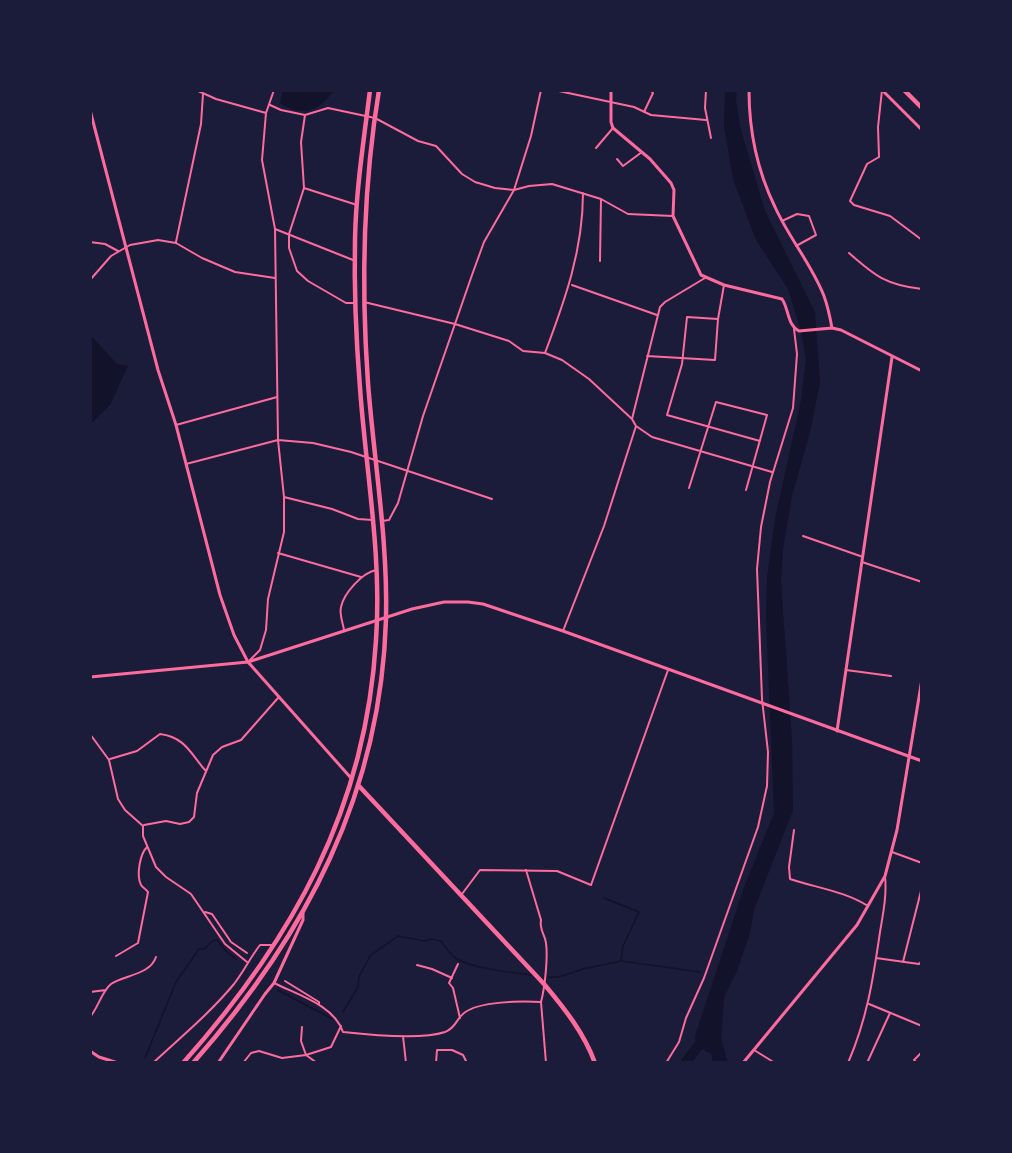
<!DOCTYPE html>
<style>
body{margin:0}
#map{position:relative;width:1012px;height:1153px;overflow:hidden;background:#1b1b3a;font-family:Cabin,sans-serif}
canvas{display:block}
.frame{position:absolute;inset:0;border:92px solid #1b1b3a;pointer-events:none}
</style>
<div id="map">
<canvas width="1012" height="1153"></canvas>
<div class="frame"></div>
</div>
<script>
const ctx = document.querySelector('canvas').getContext('2d');
ctx.lineJoin = 'round';
function fill(path, color) {
  ctx.fillStyle = color;
  ctx.fill(path, 'evenodd');
}
function trace(path, color, width, dash) {
  ctx.strokeStyle = color;
  ctx.lineWidth = width;
  ctx.lineCap = dash ? 'butt' : 'round';
  ctx.setLineDash(dash || []);
  ctx.stroke(path);
}
fill(new Path2D(`
 M 283,90 L 334,90 C 319,111 303,118 280,103 Z
 M 725,90 L 737,90 L 736,99 L 740,127 L 765,211 L 815,312 L 820,383 L 810,432 L 792,496 L 783,549 L 781,582 L 792,738 L 793,810 L 754,910 L 750,933 L 737,971 L 724,997 L 721,1039 L 728,1063 L 713,1063 L 711,1054 L 696,1046 L 695,1036 L 743,890 L 774,813 L 766,619 L 767,577 L 775,519 L 801,400 L 806,360 L 801,331 L 788,289 L 756,240 L 733,179 L 724,126 Z
 M 90,326 L 92,337 L 117,364 L 128,366 L 110,405 L 90,425 Z`), '#12122b');
trace(new Path2D(`
 M 604,898 L 639,912 L 623,946 L 621,961
 M 548,977 L 559,977 L 583,969 L 621,961 L 700,972
 M 278,990 L 332,1019
 M 343,1012 L 358,987 L 359,976 L 371,955 L 398,936 L 424,941 L 431,939 L 441,941 C 445,947 450,955 457,959 C 475,969 510,972 531,975
 M 145,1058 L 176,982 L 199,949 L 204,949 L 214,940 L 217,940 L 227,952 L 236,959`), '#12122b', 1.5);
trace(new Path2D(`
 M 685,1063 L 706,1036`), '#12122b', 10);
trace(new Path2D(`
 M 196,90 L 216,99 L 266,113
 M 554,90 L 634,107 L 651,115 L 706,120
 M 706,90 L 705,108 L 711,138
 M 882,90 L 878,127 L 879,157 L 867,164 L 850,201 L 854,205 L 890,216 L 922,240
 M 270,105 L 281,110 L 305,115 L 328,108 L 375,118 L 418,141 L 436,146 L 462,174 L 475,182 L 495,188 L 514,190 L 529,186 L 552,184 L 601,199 L 628,214 L 673,216
 M 644,112 L 653,93 L 650,90
 M 305,115 L 301,142 L 304,188 L 357,205
 M 596,148 L 613,128
 M 617,159 L 623,166 L 642,152
 M 304,188 L 289,234 L 289,248 L 297,271 L 308,281 L 346,303 L 355,303
 M 782,221 L 797,214 L 809,216 L 816,235 L 796,246
 M 275,229 L 353,260
 M 90,242 L 105,244 L 118,251
 M 176,242 L 201,124 L 203,94
 M 849,253 C 875,276 886,285 922,289
 M 600,261 L 601,199
 M 90,280 L 111,256 L 130,245 L 158,240 L 176,243 L 202,258 L 235,272 L 275,278
 M 572,285 L 657,315
 M 364,302 L 455,324 L 509,341 L 523,351 L 545,353 L 562,360 L 589,379 L 632,419 L 636,426 L 652,437 L 772,472
 M 718,319 L 687,317 L 682,364 L 667,415 L 760,441
 M 545,353 C 565,300 583,250 583,193
 M 647,356 L 715,360 L 718,319 L 724,285
 M 632,419 L 660,307 L 665,302 L 705,278
 M 176,425 L 277,397
 M 186,464 L 278,440 L 313,443 L 351,452 L 492,499
 M 689,488 L 716,402 L 767,415 L 746,490
 M 284,497 L 332,509 L 358,519 L 373,520
 M 382,521 L 389,520 L 398,503 L 423,416 L 472,275 L 484,242 L 514,190 L 531,136 L 541,90
 M 803,536 L 863,557
 M 278,553 L 361,577
 M 862,562 L 922,582
 M 344,630 C 343,623 339,614 341,607 C 344,593 362,573 376,570
 M 563,631 L 604,526 L 636,426
 M 248,662 L 260,650 L 266,630 L 268,599 L 284,532 L 284,497 L 278,440 L 275,229 L 262,160 L 266,113 L 274,90
 M 846,670 L 891,676
 M 90,734 L 109,760 L 118,799 L 125,810 L 143,826 L 143,836 L 156,867 L 166,877 L 191,894 L 225,944 L 247,962
 M 110,759 L 137,751 L 160,734 C 185,737 191,754 205,770
 M 144,825 L 166,821 L 180,824 L 189,822 L 194,817 L 197,793 L 213,755 L 222,747 L 241,740 L 278,698
 M 794,830 L 789,867 L 790,879 C 817,888 844,891 868,906
 M 892,852 L 922,863
 M 462,894 L 480,870 L 557,871 L 591,885 L 668,670
 M 205,912 L 212,914 L 231,942 L 247,953
 M 116,956 L 138,943 L 148,892 C 146,889 143,888 141,885 C 136,875 140,854 147,847
 M 876,958 L 919,964 L 922,961
 M 903,962 L 922,887
 M 458,964 L 449,983 L 453,988 L 460,1018
 M 417,965 L 432,969 L 452,978
 M 285,981 L 319,1002 L 319,1005
 M 274,983 C 298,995 334,1005 343,1032 C 370,1035 421,1040 445,1032 C 456,1028 456,1019 464,1013 C 479,1001 522,1001 541,1002 C 545,987 548,957 546,943 C 545,934 539,930 541,920 L 526,870
 M 90,992 L 106,990
 M 541,1002 L 546,1063
 M 869,1004 L 922,1026
 M 90,1017 C 98,1008 102,991 111,984 C 124,975 150,975 156,957
 M 302,1027 L 301,1041 L 306,1055 L 331,1047 L 341,1026
 M 403,1036 L 406,1063
 M 754,1050 L 775,1063
 M 153,1063 C 181,1037 210,1013 234,984 C 244,971 250,958 260,945 L 274,945
 M 243,1063 L 251,1053 L 259,1051 L 282,1058 L 306,1055 L 317,1063
 M 436,1063 L 437,1050 L 452,1050 L 463,1055 L 467,1063
 M 666,1063 L 679,1042 L 686,1018 L 704,978 L 758,827 L 767,786 L 768,752 L 762,699 L 757,569 L 761,527 L 770,482 L 793,408 L 797,354 L 794,329
 M 848,1063 C 867,1019 873,980 880,932 C 883,914 887,895 885,876
 M 867,1063 L 890,1013
 M 917,1063 L 914,1060 L 922,1052`), '#ff6b9d', 2);
trace(new Path2D(`
 M 611,90 L 611,122 L 613,128 L 650,159 L 671,183 L 674,190 L 673,216 L 701,275 L 724,285 L 782,299 C 789,309 787,325 799,331 L 832,328 L 841,330 L 922,371
 M 749,90 C 749,130 757,170 775,207 C 789,238 812,265 824,296 C 828,307 830,317 832,328
 M 882,90 L 922,130
 M 90,110 L 158,370 L 176,425 L 220,595 L 234,635 L 248,662 L 351,778
 M 90,677 L 248,662 L 412,609 L 444,602 L 468,602 L 483,604 L 563,631 L 922,761
 M 837,731 L 892,357
 M 90,1051 L 99,1057 L 118,1063
 M 218,1063 L 265,994 L 274,983 L 303,920 L 303,913
 M 743,1063 L 857,925 L 885,876 L 897,830 L 922,679`), '#ff6b9d', 3);
trace(new Path2D(`
 M 904,90 L 922,108
 M 359,786 L 544,984 C 565,1009 584,1033 595,1063
 M 183,1063 C 293,939 366,809 376,640 C 382,556 366,472 360,388 C 356,339 354,288 355,239 C 356,189 364,139 370,90
 M 193,1063 C 306,935 381,793 386,619 C 388,540 374,461 368,383 C 361,285 363,187 379,90`), '#ff6b9d', 4.5);
</script>
